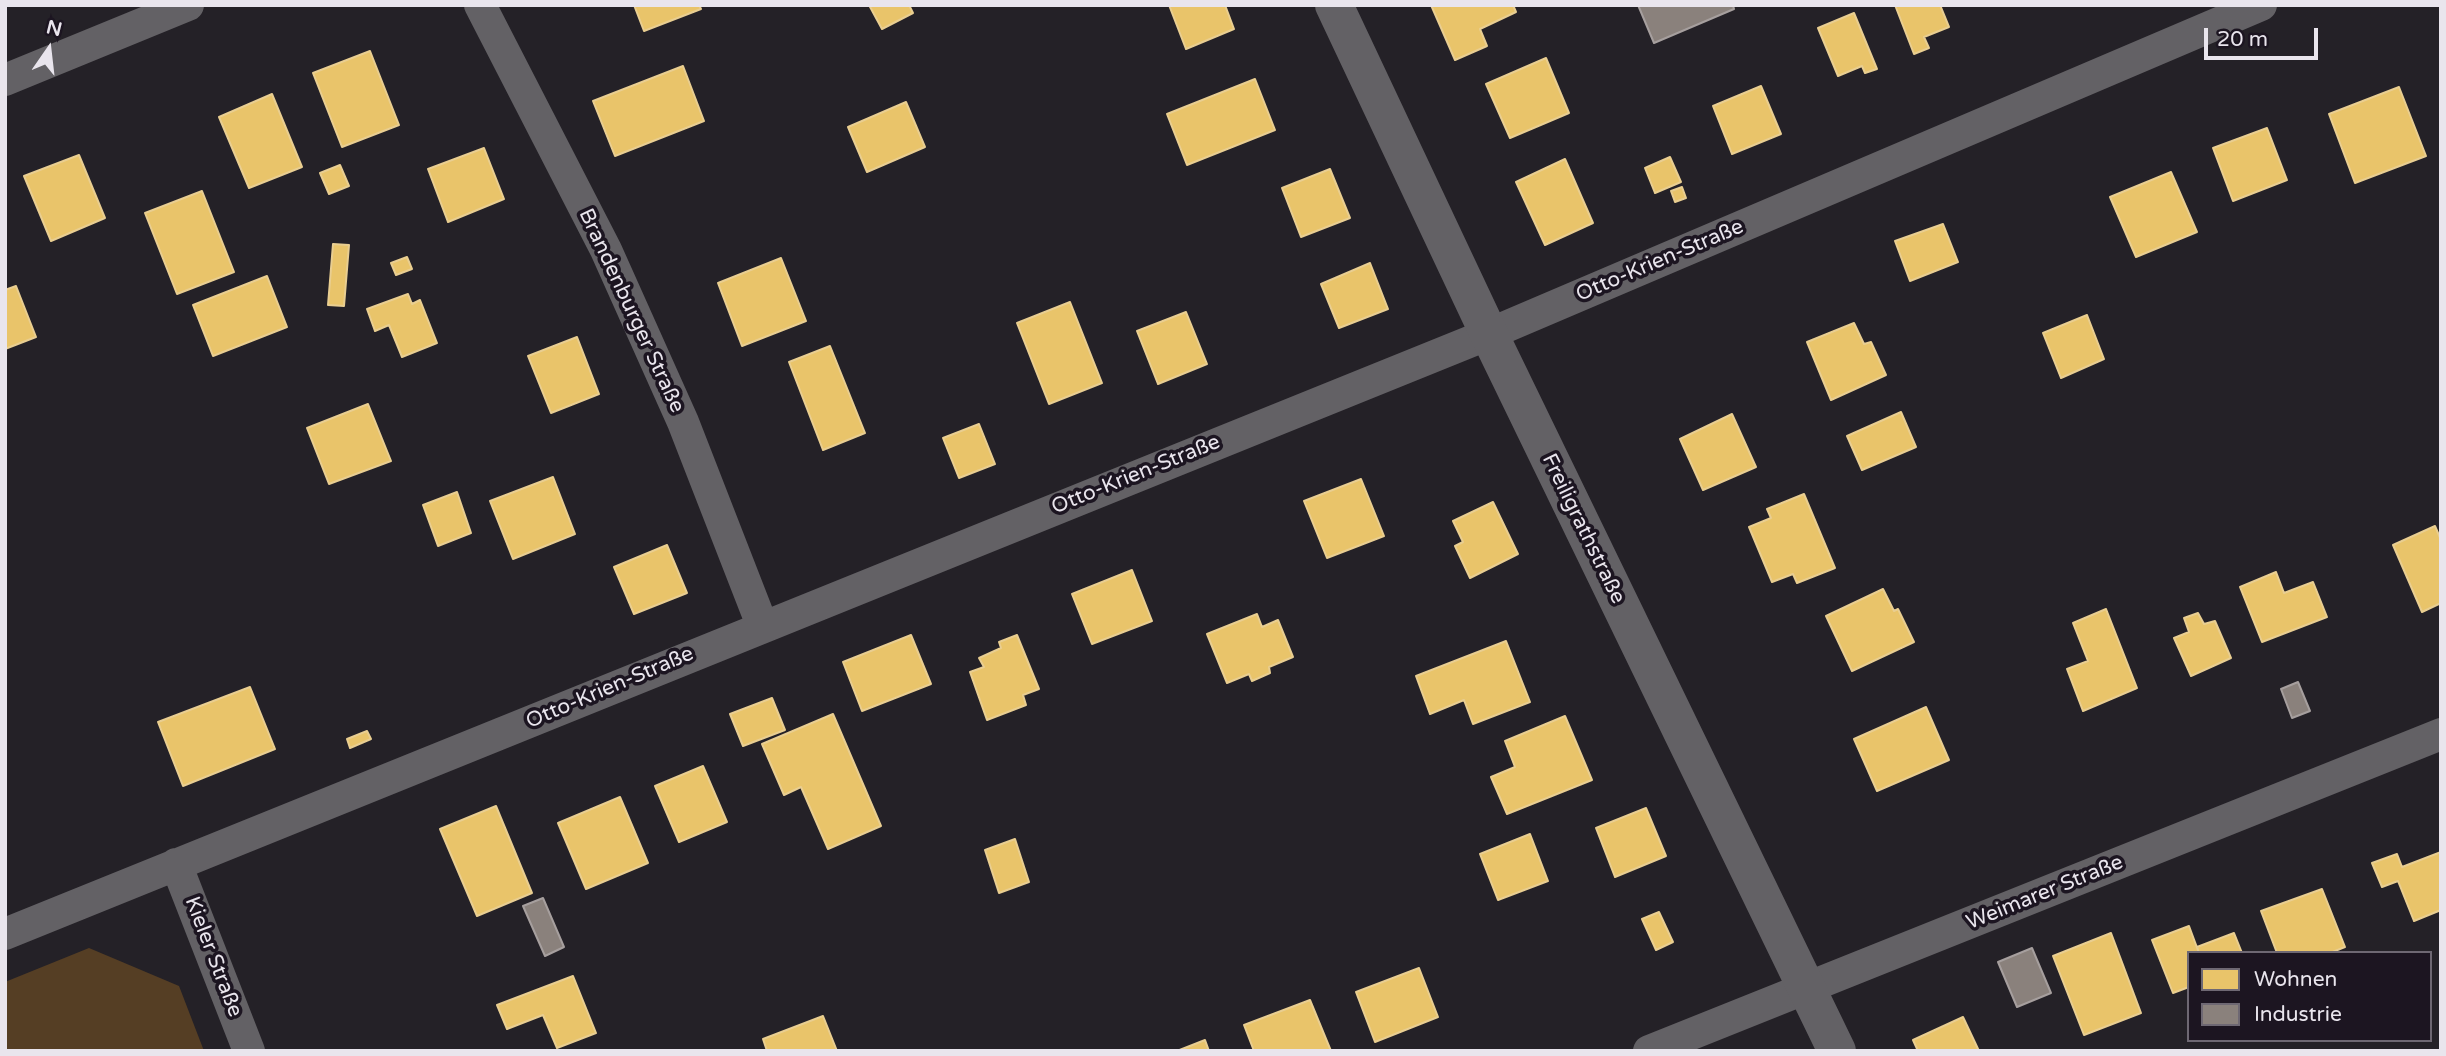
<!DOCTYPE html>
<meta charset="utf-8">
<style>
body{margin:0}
#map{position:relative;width:2446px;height:1056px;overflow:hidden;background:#242127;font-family:"Varela Round",sans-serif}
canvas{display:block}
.frame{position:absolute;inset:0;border:7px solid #e9e5ed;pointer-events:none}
.legend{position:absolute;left:2187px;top:951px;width:245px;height:91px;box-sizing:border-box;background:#1c1521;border:2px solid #6e6873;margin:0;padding:9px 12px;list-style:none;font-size:21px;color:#e9e5ed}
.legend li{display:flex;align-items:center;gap:14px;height:35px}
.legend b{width:35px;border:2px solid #6e6873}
.north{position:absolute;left:14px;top:14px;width:70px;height:70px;-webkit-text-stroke:5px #1c1521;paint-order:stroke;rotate:14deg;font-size:19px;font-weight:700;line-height:28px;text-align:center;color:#e9e5ed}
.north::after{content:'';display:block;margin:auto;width:24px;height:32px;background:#e9e5ed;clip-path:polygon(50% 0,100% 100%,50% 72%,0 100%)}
.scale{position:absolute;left:2204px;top:28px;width:114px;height:32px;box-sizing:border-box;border:4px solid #e9e5ed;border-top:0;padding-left:9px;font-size:21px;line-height:24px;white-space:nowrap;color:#e9e5ed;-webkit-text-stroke:5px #1c1521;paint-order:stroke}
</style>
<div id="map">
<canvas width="2446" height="1056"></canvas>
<div class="frame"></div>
<ul class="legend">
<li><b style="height:19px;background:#e9c46a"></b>Wohnen</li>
<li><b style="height:19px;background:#8a817c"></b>Industrie</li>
</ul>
<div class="north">N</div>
<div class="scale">20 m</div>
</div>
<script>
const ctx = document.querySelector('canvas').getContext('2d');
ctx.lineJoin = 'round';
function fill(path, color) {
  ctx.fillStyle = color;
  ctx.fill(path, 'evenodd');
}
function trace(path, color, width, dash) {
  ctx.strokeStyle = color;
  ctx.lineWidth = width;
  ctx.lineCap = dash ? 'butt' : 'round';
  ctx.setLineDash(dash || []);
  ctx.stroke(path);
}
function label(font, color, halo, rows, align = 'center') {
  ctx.font = font + ' "Varela Round",sans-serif';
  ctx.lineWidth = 7;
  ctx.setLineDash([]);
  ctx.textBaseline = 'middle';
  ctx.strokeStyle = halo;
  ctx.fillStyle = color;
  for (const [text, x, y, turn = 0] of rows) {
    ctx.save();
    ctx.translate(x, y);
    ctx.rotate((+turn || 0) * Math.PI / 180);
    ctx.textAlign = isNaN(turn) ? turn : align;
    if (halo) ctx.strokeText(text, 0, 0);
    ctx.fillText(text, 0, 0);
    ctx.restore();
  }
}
fill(new Path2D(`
 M 89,948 L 179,986 L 204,1051 L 5,1051 L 5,982 Z`), '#553e24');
const homes = new Path2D(`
 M 634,5 L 699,5 L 701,9 L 644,31 Z
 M 869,5 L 909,5 L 913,13 L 882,29 Z
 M 1169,5 L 1225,5 L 1234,29 L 1186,49 Z
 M 1431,5 L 1513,5 L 1516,12 L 1480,29 L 1487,46 L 1455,60 Z
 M 1895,5 L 1940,5 L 1949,27 L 1924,37 L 1929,48 L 1914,54 Z
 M 1854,13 L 1877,69 L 1865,73 L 1862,66 L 1838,76 L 1818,28 Z
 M 370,51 L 399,125 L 342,147 L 313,73 Z
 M 1546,58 L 1569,113 L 1510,138 L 1486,84 Z
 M 683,66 L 704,121 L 615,156 L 593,101 Z
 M 1255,79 L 1275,130 L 1187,165 L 1167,114 Z
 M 1761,86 L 1781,134 L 1732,154 L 1713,106 Z
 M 2399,87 L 2426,156 L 2355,183 L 2329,114 Z
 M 272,94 L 302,167 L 249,188 L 219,117 Z
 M 906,102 L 925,147 L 867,172 L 848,127 Z
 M 2267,128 L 2287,180 L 2233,201 L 2213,148 Z
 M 484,148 L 504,199 L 448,222 L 428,169 Z
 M 79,155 L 105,218 L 51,241 L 24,176 Z
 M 1670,157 L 1681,182 L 1655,193 L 1645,168 Z
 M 1565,159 L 1593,223 L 1545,245 L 1516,182 Z
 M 340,165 L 349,186 L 329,194 L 320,173 Z
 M 1330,169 L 1350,218 L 1301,237 L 1282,188 Z
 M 2171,172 L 2197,232 L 2136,257 L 2110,197 Z
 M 1682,187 L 1686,198 L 1675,202 L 1671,191 Z
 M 202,191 L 234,272 L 177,294 L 145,213 Z
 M 1943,224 L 1958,262 L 1910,281 L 1895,241 Z
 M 333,244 L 349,245 L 344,306 L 328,305 Z
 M 407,257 L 412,269 L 396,275 L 391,263 Z
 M 781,258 L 806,321 L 742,346 L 718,283 Z
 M 1370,263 L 1388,309 L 1339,328 L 1321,284 Z
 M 267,276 L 287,327 L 213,356 L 193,305 Z
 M 16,286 L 36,337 L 5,349 L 5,290 Z
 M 408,294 L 412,304 L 420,300 L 437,343 L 402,357 L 389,325 L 375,331 L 367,309 Z
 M 1070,302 L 1102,383 L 1049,404 L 1017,323 Z
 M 1186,312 L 1207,364 L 1158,384 L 1137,331 Z
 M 2087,315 L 2104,359 L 2061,378 L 2043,333 Z
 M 1854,323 L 1864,344 L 1871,342 L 1886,375 L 1831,400 L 1807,342 Z
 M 577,337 L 599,394 L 551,413 L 528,356 Z
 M 830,346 L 865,433 L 823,450 L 789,362 Z
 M 368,404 L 391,461 L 329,484 L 307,428 Z
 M 1901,412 L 1916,447 L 1862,470 L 1847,436 Z
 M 1732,414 L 1756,467 L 1703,490 L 1680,439 Z
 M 979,424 L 995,464 L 959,478 L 943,438 Z
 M 553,477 L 575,534 L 513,559 L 490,501 Z
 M 1361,479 L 1384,536 L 1327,558 L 1304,501 Z
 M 457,492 L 471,533 L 438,546 L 423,505 Z
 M 1804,494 L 1835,568 L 1797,583 L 1793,574 L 1772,582 L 1749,527 L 1771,518 L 1767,509 Z
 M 1493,502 L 1518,554 L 1470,578 L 1455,546 L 1463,542 L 1453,521 Z
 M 2435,526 L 2441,540 L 2441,603 L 2422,612 L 2393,545 Z
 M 667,545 L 687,593 L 634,614 L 614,567 Z
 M 1132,570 L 1152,621 L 1092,644 L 1072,594 Z
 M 2276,572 L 2284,593 L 2313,582 L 2327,617 L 2262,642 L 2240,587 Z
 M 1883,589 L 1894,611 L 1898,609 L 1914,642 L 1852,671 L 1826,616 Z
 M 2106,609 L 2137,688 L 2083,711 L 2067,669 L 2088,661 L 2073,623 Z
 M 2198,613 L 2204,624 L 2215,621 L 2231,658 L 2191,676 L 2174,638 L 2189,632 L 2184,618 Z
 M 1257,614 L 1262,627 L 1278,620 L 1293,657 L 1269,667 L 1270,673 L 1252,681 L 1249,674 L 1227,683 L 1207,634 Z
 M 911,635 L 931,684 L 862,711 L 843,662 Z
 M 1017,635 L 1039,689 L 1023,695 L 1026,705 L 987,720 L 970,672 L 984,667 L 979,658 L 1001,648 L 999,642 Z
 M 1506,641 L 1530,702 L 1473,724 L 1464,700 L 1430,714 L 1416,676 Z
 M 250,687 L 275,749 L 183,786 L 158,722 Z
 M 772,698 L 785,730 L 743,746 L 730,714 Z
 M 1926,707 L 1949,760 L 1877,791 L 1854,739 Z
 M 833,714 L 881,826 L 828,849 L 801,787 L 784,795 L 762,744 Z
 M 1565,716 L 1592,780 L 1507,814 L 1491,777 L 1515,767 L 1505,741 Z
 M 367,731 L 371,739 L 350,748 L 347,739 Z
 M 703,766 L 727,822 L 679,842 L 655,786 Z
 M 620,797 L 648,863 L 586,889 L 558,823 Z
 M 496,806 L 532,893 L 477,916 L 440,829 Z
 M 1646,808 L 1666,856 L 1615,877 L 1596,828 Z
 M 1530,834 L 1548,881 L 1498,900 L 1480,854 Z
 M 1015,839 L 1029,882 L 999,893 L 985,850 Z
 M 2441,852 L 2441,910 L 2414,921 L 2398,881 L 2382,887 L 2372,863 L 2397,854 L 2402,867 Z
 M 2322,889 L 2345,947 L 2330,953 L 2277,953 L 2261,911 Z
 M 1659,912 L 1673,942 L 1656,950 L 1642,919 Z
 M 2189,926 L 2199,953 L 2189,953 L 2189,987 L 2173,993 L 2152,940 Z
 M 2111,933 L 2141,1013 L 2084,1035 L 2053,956 Z
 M 2234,933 L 2242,953 L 2199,953 L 2197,947 Z
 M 1419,968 L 1438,1017 L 1375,1042 L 1356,992 Z
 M 573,976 L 596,1033 L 557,1048 L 543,1015 L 507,1029 L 497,1005 Z
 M 1310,1000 L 1331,1051 L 1254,1051 L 1244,1025 Z
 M 823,1016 L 837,1051 L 767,1051 L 763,1039 Z
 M 1963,1017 L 1979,1051 L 1918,1051 L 1913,1040 Z
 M 1205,1040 L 1209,1051 L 1177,1051 Z`);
fill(homes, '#e9c46a');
trace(homes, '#e9ce91', 2);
const industry = new Path2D(`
 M 1638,5 L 1733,5 L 1734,9 L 1654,43 Z
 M 2298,682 L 2310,711 L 2292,718 L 2281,689 Z
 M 543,898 L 564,947 L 545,956 L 523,906 Z
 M 2032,948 L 2051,993 L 2017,1007 L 1998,962 Z`);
fill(industry, '#8a817c');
trace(industry, '#a69f9e', 2);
trace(new Path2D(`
 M 480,5 L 606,250 L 683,422 L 762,625
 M 5,80 L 188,5
 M 176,864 L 249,1051
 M 5,934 L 1489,334 L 2261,5
 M 1649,1051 L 2441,734`), '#636165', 32);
trace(new Path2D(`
 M 1334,5 L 1489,334 L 1837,1051`), '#636165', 38);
label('21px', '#e9e5ed', '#1c1521', [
 ["Otto-Krien-Straße",1660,261,-23],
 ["Brandenburger Straße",631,311,65],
 ["Otto-Krien-Straße",1136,475,-22],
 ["Freiligrathstraße",1583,529,64],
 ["Otto-Krien-Straße",610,688,-23],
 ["Weimarer Straße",2045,893,-22],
 ["Kieler Straße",213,957,69]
]);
</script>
